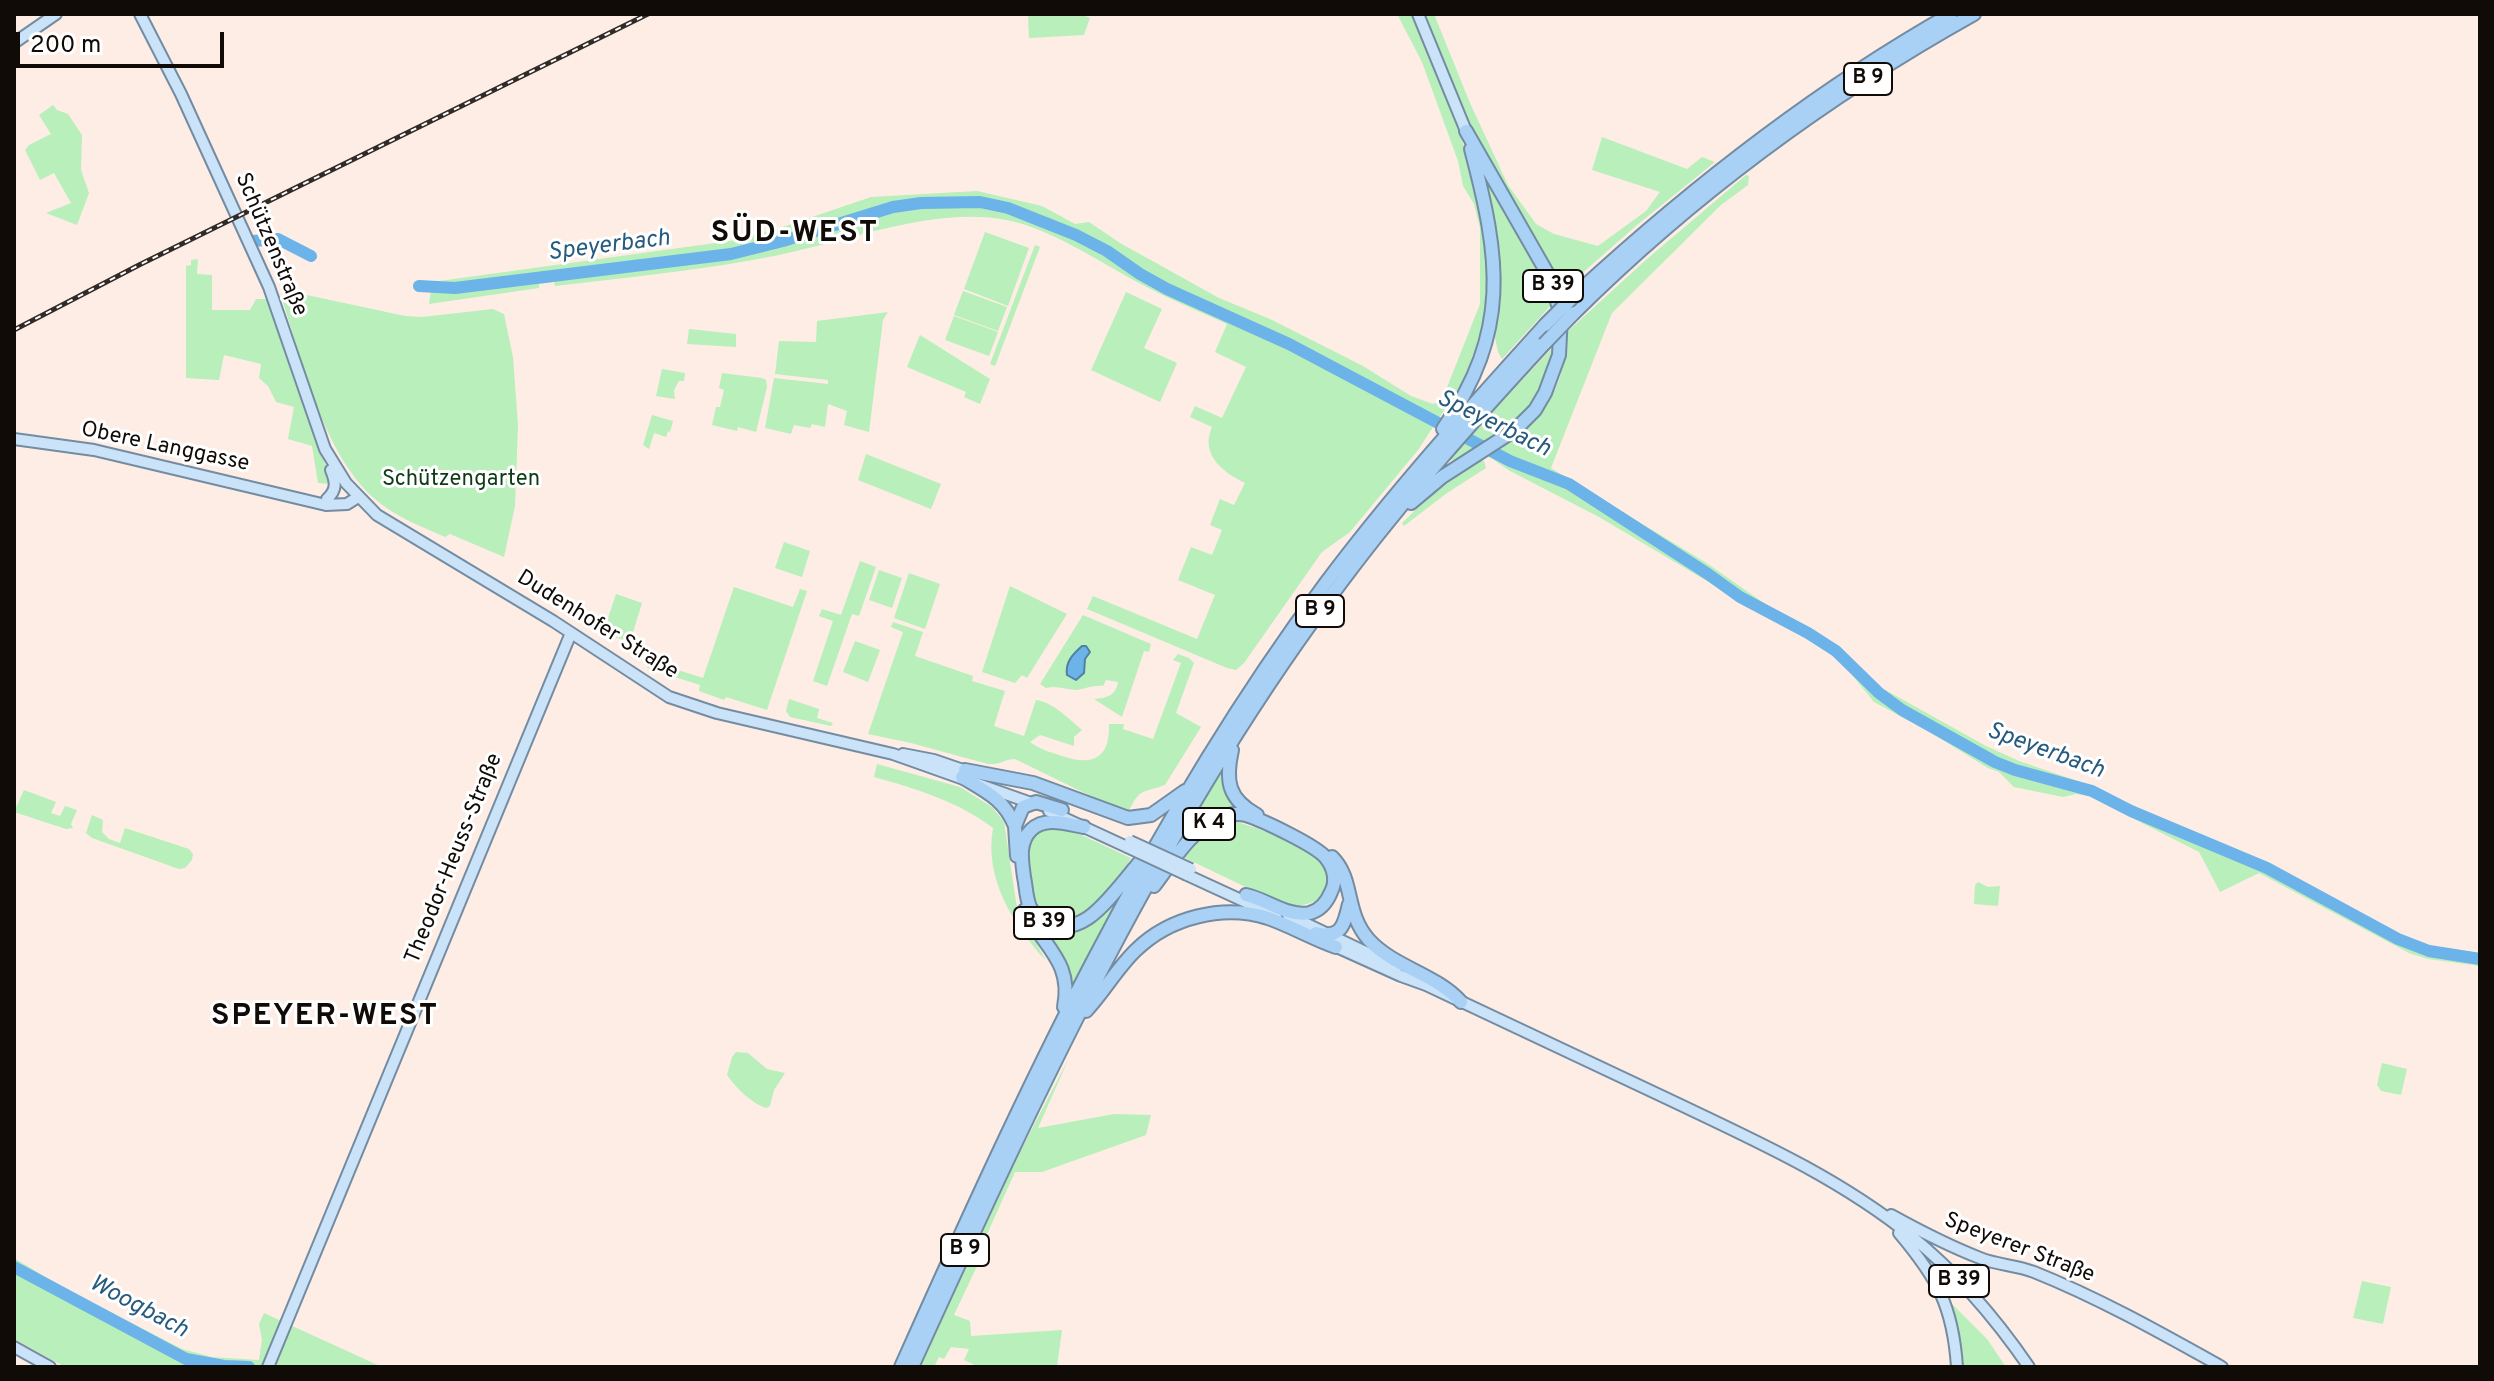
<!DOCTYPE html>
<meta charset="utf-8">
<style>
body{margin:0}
#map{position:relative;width:2494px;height:1381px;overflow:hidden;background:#feede5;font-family:Overpass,sans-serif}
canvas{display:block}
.frame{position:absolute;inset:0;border:16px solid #110b08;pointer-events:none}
.scale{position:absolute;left:16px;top:32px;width:208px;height:36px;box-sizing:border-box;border:4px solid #110b08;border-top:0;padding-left:10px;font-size:24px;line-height:28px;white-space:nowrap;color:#110b08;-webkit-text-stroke:6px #fff;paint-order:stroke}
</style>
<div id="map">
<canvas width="2494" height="1381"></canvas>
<div class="frame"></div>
<div class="scale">200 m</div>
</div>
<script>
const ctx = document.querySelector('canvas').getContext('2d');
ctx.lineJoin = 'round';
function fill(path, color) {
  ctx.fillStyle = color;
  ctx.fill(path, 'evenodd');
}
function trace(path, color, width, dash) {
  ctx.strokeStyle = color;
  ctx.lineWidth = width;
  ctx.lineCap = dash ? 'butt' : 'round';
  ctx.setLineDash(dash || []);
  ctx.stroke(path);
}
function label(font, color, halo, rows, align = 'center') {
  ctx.font = font + ' Overpass,sans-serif';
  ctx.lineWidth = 6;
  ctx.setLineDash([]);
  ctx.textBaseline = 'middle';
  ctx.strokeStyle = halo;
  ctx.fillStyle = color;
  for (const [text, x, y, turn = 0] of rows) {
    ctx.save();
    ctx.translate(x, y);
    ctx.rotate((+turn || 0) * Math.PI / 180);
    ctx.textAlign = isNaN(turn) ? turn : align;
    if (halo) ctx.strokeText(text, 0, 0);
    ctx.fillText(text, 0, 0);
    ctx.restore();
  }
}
fill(new Path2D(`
 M 1028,14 L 1080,14 L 1090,18 L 1084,35 L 1029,38 Z
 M 1397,14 L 1412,14 L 1442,82 L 1472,170 L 1484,228 L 1490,286 L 1485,315 L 1476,347 L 1462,383 L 1418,450 L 1350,532 L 1322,552 L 1244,663 L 1236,670 L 1227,668 L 1087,609 L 1093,596 L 1197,639 L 1215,595 L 1178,580 L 1191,547 L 1212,555 L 1222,530 L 1210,525 L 1220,499 L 1234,505 L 1245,483 C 1222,472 1200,454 1212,427 L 1190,417 L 1195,406 L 1222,418 L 1246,367 L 1215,352 L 1227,324 C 1198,311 1167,298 1139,283 C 1098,261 1047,226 1001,219 C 930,208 847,241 779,255 C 705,270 630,277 555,286 L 554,282 L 539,284 L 539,288 L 429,304 L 432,282 L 730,241 L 771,231 L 871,197 L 977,191 L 1042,206 L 1075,224 L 1089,222 L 1120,243 L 1219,298 L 1270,319 L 1363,366 L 1411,396 L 1433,404 L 1442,400 L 1480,304 L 1480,228 L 1474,204 L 1463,186 L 1458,161 L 1422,62 Z
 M 1423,14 L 1434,14 L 1470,103 L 1508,185 L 1536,224 L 1554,234 L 1598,246 L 1646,211 L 1660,192 L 1592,170 L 1602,137 L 1687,169 L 1702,157 L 1715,162 L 1637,225 L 1563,290 L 1468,127 Z
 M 53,105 L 57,110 L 68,114 L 82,135 L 81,170 L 89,193 L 77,225 L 46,213 L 71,203 L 54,173 L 40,180 L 25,150 L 29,145 L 51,134 L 39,115 Z
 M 1485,175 L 1546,282 L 1554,302 L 1502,359 L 1498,352 L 1493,328 L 1482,177 Z
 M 1746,175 L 1749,176 L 1748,185 L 1721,205 L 1612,313 L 1551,468 L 1708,564 L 1771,608 L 1842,649 L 1880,687 L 1986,746 L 2019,761 L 2089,785 L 2188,831 L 2258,860 L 2396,934 L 2426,945 L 2480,953 L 2480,966 L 2428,959 L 2409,953 L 2259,873 L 2220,892 L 2199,852 L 2089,796 L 2076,794 L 2063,797 L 2014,787 L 1999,772 L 1988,768 L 1928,731 L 1874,702 L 1836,655 L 1774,621 L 1599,517 L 1510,471 L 1488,456 C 1540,420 1564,398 1567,332 L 1647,259 Z
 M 985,232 L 1029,248 L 1008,306 L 964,289 Z
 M 1035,245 L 1040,247 L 995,366 L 990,364 Z
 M 198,259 L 197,274 L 212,275 L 212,310 L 250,310 L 256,299 L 268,299 L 312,431 L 332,481 L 330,484 L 318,483 L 312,446 L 288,439 L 294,407 L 276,402 L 268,386 L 259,378 L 261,364 L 224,355 L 219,380 L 186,378 L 186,266 L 191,265 L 191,260 Z
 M 288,291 L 405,316 L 422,317 L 493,309 L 504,314 L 513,357 L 518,425 L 515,506 L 504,557 L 450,534 L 445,537 C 421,526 395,517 375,499 C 324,455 302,361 282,299 L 283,295 Z
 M 963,291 L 1007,307 L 998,331 L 954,315 Z
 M 1126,292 L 1162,309 L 1144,348 L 1177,363 L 1160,402 L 1091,370 Z
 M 888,312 L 883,320 L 869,432 L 844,425 L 847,411 L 828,404 L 825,427 L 812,424 L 810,428 L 794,425 L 791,434 L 765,428 L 774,378 L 828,384 L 828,380 L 775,374 L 779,341 L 816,342 L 817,321 Z
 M 954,316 L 998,332 L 989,356 L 945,340 Z
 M 689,329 L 736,334 L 736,347 L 687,344 Z
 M 920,335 L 990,379 L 980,404 L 964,397 L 966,392 L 907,367 Z
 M 1554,346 L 1549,377 L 1522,420 L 1458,461 L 1448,460 Z
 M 662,369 L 685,373 L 684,381 L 679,381 L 674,390 L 675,399 L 656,396 Z
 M 722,373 L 762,378 L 766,380 L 767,387 L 756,432 L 738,427 L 737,431 L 712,425 L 716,407 L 720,407 L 724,390 L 719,388 Z
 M 652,415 L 673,421 L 670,432 L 668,431 L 666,437 L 654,433 L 649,449 L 643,445 Z
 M 866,454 L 941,484 L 931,509 L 858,480 Z
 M 1481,460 L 1484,461 L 1486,468 L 1447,493 L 1404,526 L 1402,523 C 1426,499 1452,478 1481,460 Z
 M 784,542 L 810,551 L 802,577 L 775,568 Z
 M 860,561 L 876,567 L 859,616 L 852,614 L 827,686 L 813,681 L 833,621 L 819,616 L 822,609 L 841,615 Z
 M 879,570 L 902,578 L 892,608 L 869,600 Z
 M 909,573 L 940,584 L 925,629 L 894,618 Z
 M 1010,586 L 1067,614 L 1027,678 L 1022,675 L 1015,683 L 982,672 Z
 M 734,587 L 793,607 L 800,589 L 807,591 L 767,710 L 726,697 L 724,700 L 699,691 L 700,685 L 647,668 L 650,661 L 703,678 Z
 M 616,594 L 642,603 L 630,642 L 603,633 Z
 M 1083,615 L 1151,644 L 1149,652 L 1144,651 L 1122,717 L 1094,699 C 1106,698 1116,696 1118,682 L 1106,680 L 1103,686 C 1091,685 1084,690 1075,690 C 1064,689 1056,685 1046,688 L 1040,684 Z
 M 893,622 L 923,632 L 915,656 L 973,676 L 972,681 L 1005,691 L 994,726 L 1024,736 L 1036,700 C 1053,702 1069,719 1082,730 L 1074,737 L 1074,746 L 1040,735 L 1030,742 C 1038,748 1049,752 1059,755 C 1093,767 1110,759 1109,724 L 1124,724 L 1123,729 L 1153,739 L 1181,663 L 1173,660 L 1178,654 L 1189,658 L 1194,663 L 1176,713 L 1201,727 L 1165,785 C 1144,793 1140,787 1129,811 L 1115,808 L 1015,759 C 1004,759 1002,765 988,764 L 911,743 L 868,734 L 903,632 L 891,627 Z
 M 855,641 L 880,650 L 868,682 L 843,672 Z
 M 789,699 L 819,709 L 817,718 L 833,723 L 831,726 L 790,717 L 786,711 Z
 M 1225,763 L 1224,782 L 1240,810 L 1173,850 Z
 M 877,764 L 960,787 L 992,807 L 1004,822 L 1017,908 L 1046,961 C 1013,924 984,879 993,828 C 957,801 917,789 874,777 Z
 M 24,790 L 56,802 L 51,813 L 60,816 L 65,806 L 77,810 L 71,824 L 73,828 L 66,829 L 14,812 Z
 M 92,815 L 103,820 L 102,832 L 109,839 L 120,843 L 125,828 L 189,849 L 193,854 L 192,860 L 185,868 L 179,869 L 92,838 L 86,833 Z
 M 1227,820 C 1248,823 1312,847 1323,865 C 1331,878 1327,888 1320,900 L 1296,907 L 1277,902 L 1183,857 L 1205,832 Z
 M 1054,828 L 1075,832 L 1131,858 C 1113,893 1096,916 1056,924 L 1034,908 C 1031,892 1016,844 1035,833 C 1039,830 1048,829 1054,828 Z
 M 1978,882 L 1988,887 L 2000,886 L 1998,906 L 1974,904 L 1975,885 Z
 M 1126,887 L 1071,990 L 1038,923 L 1057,931 Z
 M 736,1052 L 748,1053 L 767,1069 L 785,1073 L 774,1090 L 770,1106 L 766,1108 C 750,1102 736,1088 727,1075 L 732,1057 Z
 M 1069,1058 L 1038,1128 L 1114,1114 L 1151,1115 L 1146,1135 L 1042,1172 L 1015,1172 L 975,1261 L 978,1264 L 954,1315 L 970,1321 L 971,1336 L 1062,1330 L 1057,1367 L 979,1367 L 964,1360 L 969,1349 L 951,1347 L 944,1359 L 939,1357 L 934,1367 L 919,1367 L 1013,1165 Z
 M 2382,1063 L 2407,1069 L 2401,1095 L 2381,1091 L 2377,1085 Z
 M 14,1258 L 64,1288 L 182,1349 L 212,1357 L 259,1360 L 262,1339 L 259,1324 L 264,1313 L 382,1367 L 65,1367 L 14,1339 Z
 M 2362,1281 L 2391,1287 L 2383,1324 L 2353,1318 Z
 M 1951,1303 L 1987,1339 L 2006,1367 L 1961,1367 L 1959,1334 Z`), '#b8efba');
const water = new Path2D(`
 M 1082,646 L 1086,646 L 1090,652 L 1085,659 L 1084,673 L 1076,680 L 1067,675 C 1065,662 1073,654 1082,646 Z`);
fill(water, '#6bb3e8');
trace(water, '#5081a5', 2);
trace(new Path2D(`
 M 253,241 L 278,239 L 311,256
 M 419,286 L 455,288 L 731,254 L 783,241 L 893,207 L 921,203 L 980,202 L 1008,208 L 1076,235 L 1107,251 L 1140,274 L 1167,289 L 1289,344 L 1510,461 L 1569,484 L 1708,574 L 1740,597 L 1808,633 L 1836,651 L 1879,693 L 1902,710 L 1995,762 L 2015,770 L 2092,791 L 2131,811 L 2267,868 L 2398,939 L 2429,951 L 2480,959
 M 14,1267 L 186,1359 L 224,1366 L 249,1367`), '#6bb3e8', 12);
const major = new Path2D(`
 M 140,14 L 181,94 L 269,287 L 325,449 L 346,483 L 377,515 L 553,621 L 669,697 L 717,713 L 893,754 L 1034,804
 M 1418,14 L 1466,131
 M 14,43 L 56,14
 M 14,439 L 94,450 L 326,505 L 347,504 L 358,497
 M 327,499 C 337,490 336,482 331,470
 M 903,754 L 934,760 L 972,773
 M 1049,811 L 1127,847
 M 1187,875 L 1276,916
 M 1288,915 L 1397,967
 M 1330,944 L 1401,976 L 1426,985 C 1506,1023 1587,1061 1668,1099 C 1752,1139 1838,1177 1911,1236 C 1957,1273 1996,1319 2029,1367
 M 1891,1215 C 1920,1231 1949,1246 1980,1258 C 1997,1265 2016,1265 2034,1272 C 2099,1298 2161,1333 2222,1367
 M 1899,1233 C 1937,1278 1953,1306 1957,1367
 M 14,1347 L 50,1367
 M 268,1367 L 571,633`);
const highway = new Path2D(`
 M 1576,294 C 1690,189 1815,91 1951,14
 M 1574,313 C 1692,196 1829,95 1974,14
 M 1443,429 C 1511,330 1500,259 1471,149
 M 1411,503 L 1442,477 L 1515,430 L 1535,410 L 1545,393 L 1559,355 L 1561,315 L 1550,278 L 1466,131
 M 1232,750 C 1225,781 1228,799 1257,815
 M 965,770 L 1033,783 L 1128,818 L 1151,815 L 1185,791
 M 962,777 C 985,791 1004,799 1015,826
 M 1084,827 C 1067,824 1045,816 1031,830 C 1018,843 1022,861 1024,877 C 1026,886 1026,898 1030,907 C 1042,929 1067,932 1088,918 C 1105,907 1128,876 1142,859
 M 1017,856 L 1015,826 L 1023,807 L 1036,802 L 1062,810
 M 1332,857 C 1355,880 1344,912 1369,940 C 1395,968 1436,974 1461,1002
 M 1154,886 C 1173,861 1191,829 1221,817 C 1229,814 1238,813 1246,815 C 1262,820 1317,846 1326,858 C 1334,868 1337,881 1331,892 C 1327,902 1320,910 1310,913 C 1289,918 1266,899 1246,895
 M 1025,910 C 1043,947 1073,961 1064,1007
 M 1316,933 C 1341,939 1344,926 1349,904
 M 1086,1011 C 1104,992 1117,968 1136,950 C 1170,917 1223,904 1268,918 C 1291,926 1313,939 1336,947
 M 901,1367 C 1022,1096 1147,823 1325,584 C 1393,493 1469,409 1545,325
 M 912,1367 C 1036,1095 1162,819 1343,580 C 1405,497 1474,420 1544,344`);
trace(major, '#748ca2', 14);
trace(highway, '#748ca2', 16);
trace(major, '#cbe3f9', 10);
trace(highway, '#a9d1f5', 12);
const rail = new Path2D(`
 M 14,330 L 139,265 L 648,14`);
trace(rail, '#312a26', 5);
trace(rail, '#fff', 2, [6]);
const majorBridge = new Path2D(`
 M 1130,841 L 1191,869
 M 1127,847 L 1187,875`);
const highwayBridge = new Path2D(`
 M 1545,325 L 1576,294
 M 1544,344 L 1574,313`);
trace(majorBridge, '#748ca2', 14, []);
trace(highwayBridge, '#748ca2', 16, []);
trace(majorBridge, '#cbe3f9', 10);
trace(highwayBridge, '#a9d1f5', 12);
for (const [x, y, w] of [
 [1868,79,48],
 [1553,286,60],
 [1320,611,48],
 [1209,824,52],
 [1044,923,60],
 [965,1250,48],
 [1959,1281,60]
]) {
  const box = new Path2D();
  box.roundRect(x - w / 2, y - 16, w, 32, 6);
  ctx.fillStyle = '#fff';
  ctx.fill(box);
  trace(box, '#110b08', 2);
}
label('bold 20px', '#110b08', null, [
 ["B 9",1868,79],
 ["B 39",1553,286],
 ["B 9",1320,611],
 ["K 4",1209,824],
 ["B 39",1044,923],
 ["B 9",965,1250],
 ["B 39",1959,1281]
]);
label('22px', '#110b08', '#fff', [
 ["Schützenstraße",270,245,67],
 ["Obere Langgasse",165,448,12],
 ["Dudenhofer Straße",597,626,32],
 ["Theodor-Heuss-Straße",455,859,-68],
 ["Speyerer Straße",2019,1249,21]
]);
label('22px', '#0f3b15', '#fff', [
 ["Schützengarten",461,481]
]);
label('italic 24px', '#265a7e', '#fff', [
 ["Speyerbach",609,247,-7],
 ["Speyerbach",1493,425,26],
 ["Speyerbach",2045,752,20],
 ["Woogbach",138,1308,28]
]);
ctx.letterSpacing = '2px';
label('bold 30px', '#110b08', '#fff', [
 ["SÜD-WEST",795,235],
 ["SPEYER-WEST",325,1018]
]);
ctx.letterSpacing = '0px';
</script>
